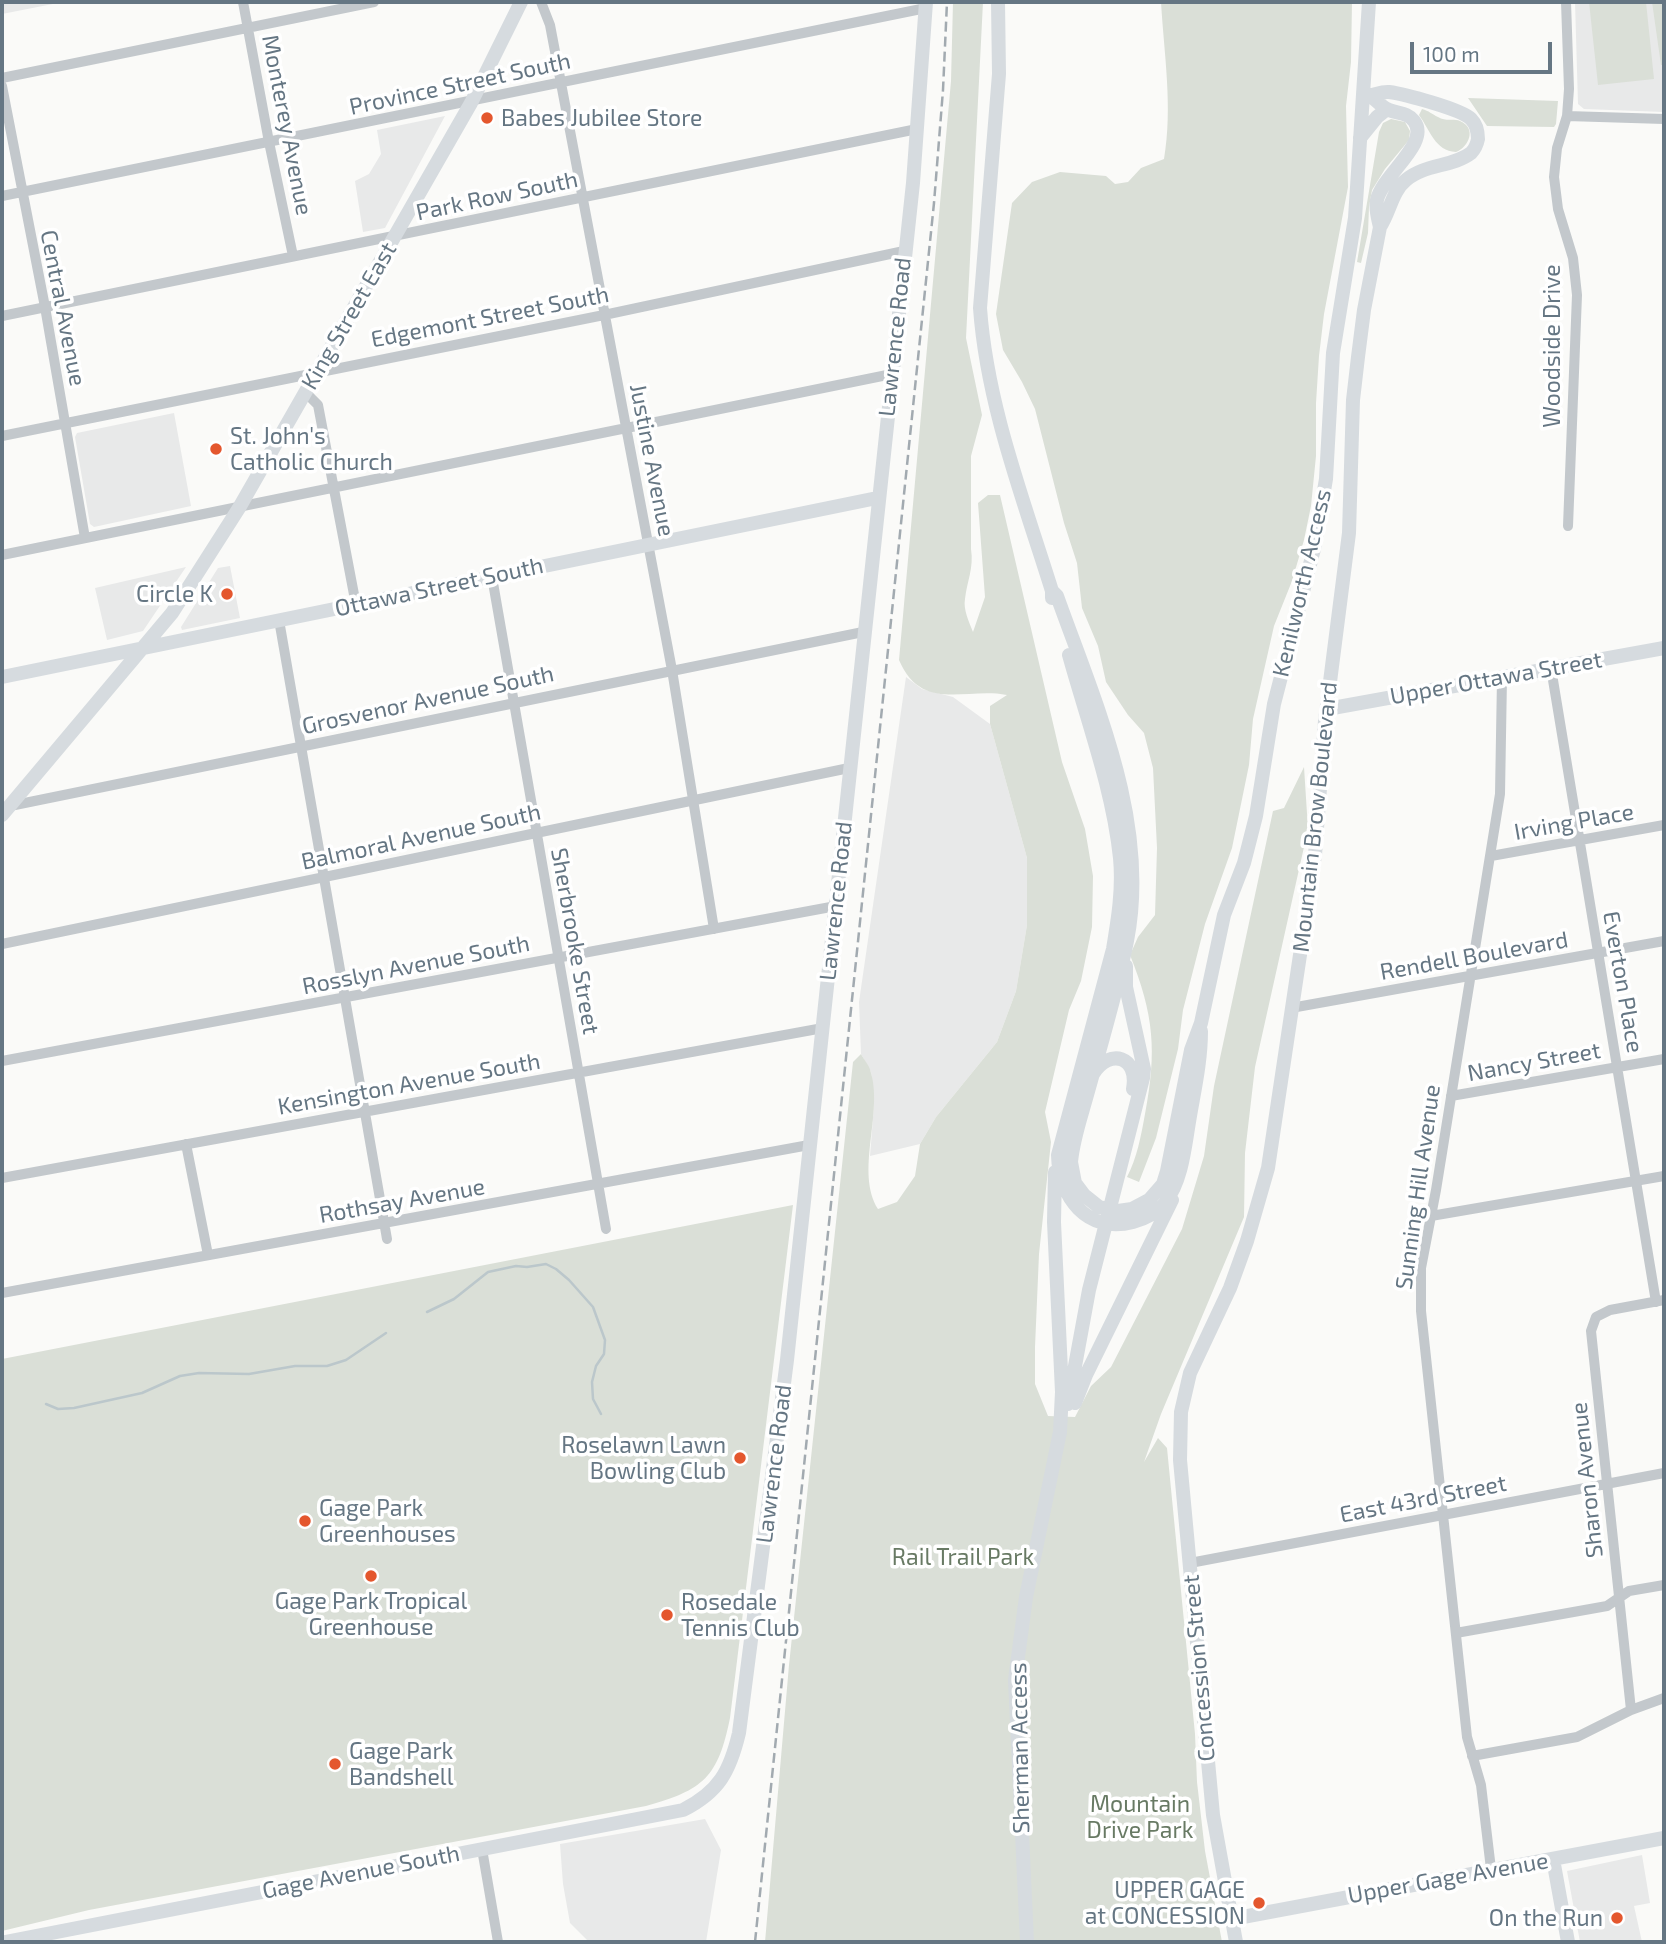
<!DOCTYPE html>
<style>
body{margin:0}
#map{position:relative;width:1666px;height:1944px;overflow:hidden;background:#fafaf8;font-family:"Exo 2",sans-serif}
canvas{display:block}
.frame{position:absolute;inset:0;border:4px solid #657683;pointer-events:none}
.scale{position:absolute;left:1410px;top:42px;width:142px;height:32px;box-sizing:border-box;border:4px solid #657683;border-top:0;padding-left:9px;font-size:21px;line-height:24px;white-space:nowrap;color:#657683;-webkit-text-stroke:5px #fff;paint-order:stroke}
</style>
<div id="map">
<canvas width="1666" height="1944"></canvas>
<div class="frame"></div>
<div class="scale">100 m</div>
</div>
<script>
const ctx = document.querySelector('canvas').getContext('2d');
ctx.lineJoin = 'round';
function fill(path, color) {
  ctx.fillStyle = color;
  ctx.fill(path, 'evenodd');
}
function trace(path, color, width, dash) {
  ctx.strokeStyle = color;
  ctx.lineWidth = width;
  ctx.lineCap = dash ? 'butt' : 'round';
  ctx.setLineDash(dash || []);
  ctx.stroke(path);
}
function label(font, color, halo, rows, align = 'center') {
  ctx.font = font + ' "Exo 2",sans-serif';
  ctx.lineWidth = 7;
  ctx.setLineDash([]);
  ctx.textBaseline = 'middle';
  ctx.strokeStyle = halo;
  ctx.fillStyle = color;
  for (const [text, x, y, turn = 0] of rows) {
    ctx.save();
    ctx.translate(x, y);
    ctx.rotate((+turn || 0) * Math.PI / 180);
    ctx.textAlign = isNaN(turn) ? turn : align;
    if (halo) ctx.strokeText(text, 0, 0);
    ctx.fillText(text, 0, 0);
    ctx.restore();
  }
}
fill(new Path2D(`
 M 2,2 L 63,2 L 2,14 Z
 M 1575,2 L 1664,2 L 1664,112 L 1584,109 L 1578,104 Z
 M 445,116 L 385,228 L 363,232 L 355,181 L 369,174 L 381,154 L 377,130 Z
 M 174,413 L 191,506 L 94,527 L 90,524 L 75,437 L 77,433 Z
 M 230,566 L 240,618 L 182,630 L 181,627 L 218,568 Z
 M 186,567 L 143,631 L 107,640 L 95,588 Z
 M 906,677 L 922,689 L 953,697 L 990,724 L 1027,858 L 1027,925 L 1016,991 L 997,1042 L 936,1117 L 920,1144 L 870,1156 L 874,1105 L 871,1072 L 861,1054 L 859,1002 Z
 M 705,1819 L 721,1850 L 706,1942 L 589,1942 L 570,1923 L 563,1884 L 560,1844 Z
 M 1642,1855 L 1650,1903 L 1634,1906 L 1642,1942 L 1580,1942 L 1567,1871 Z`), '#e8e9e9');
fill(new Path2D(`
 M 953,2 L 983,2 L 966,338 L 982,415 L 971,456 L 971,549 C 974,568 967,581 965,599 C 963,609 969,622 973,632 L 985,597 L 978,503 L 988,495 L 1000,495 L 1062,762 L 1085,829 L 1093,876 L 1092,927 L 1081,981 L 1069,1010 L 1045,1112 L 1051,1142 L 1039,1254 L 1035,1347 L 1035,1384 L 1048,1416 L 1075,1417 L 1091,1386 L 1111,1367 L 1182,1229 L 1204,1156 L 1214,1086 L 1273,811 L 1284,808 L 1304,767 L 1308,829 L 1255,1067 L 1245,1153 L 1244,1217 L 1161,1414 L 1144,1462 L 1158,1438 L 1167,1448 L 1195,1734 L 1197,1782 L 1205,1851 L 1222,1942 L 765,1942 L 789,1665 L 853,1062 L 861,1054 C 864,1060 870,1066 871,1073 C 883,1115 855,1172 878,1209 L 897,1202 L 915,1176 L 920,1144 L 936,1117 L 997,1042 L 1016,991 L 1027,925 L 1027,858 L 990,724 L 990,706 L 1007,695 C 965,687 922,713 899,660 L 951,81 Z
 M 1161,2 L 1352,2 L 1351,62 L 1346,106 L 1348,187 L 1324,314 L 1319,356 L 1316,403 L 1316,456 L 1311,506 L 1304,540 L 1292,581 L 1274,626 L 1253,719 L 1249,765 L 1232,848 L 1205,924 L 1183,1010 L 1178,1049 L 1156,1138 L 1139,1182 L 1127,1177 C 1137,1158 1141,1136 1145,1114 C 1157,1051 1154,1015 1130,955 L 1138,937 L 1155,915 L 1157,848 L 1153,768 L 1144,733 L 1128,715 L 1106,682 L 1098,646 L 1082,608 L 1077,563 L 1064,523 L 1035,409 L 1022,382 L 1003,350 L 996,314 L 1012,203 L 1032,182 L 1060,172 L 1106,176 L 1115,184 L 1128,182 L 1141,168 L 1164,159 C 1173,107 1164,54 1161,2 Z
 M 1589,2 L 1646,2 L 1654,79 L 1598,85 Z
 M 1652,2 L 1664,2 L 1664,65 L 1661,65 Z
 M 1468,98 L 1558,101 L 1556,124 L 1554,127 L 1487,126 Z
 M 1422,109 C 1429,111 1432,114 1438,117 C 1446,122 1453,118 1460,121 C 1477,128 1469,147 1456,152 C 1435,151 1430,130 1419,115 Z
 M 1391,119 L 1405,122 L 1410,131 L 1409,140 L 1385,169 L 1372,190 L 1369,207 L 1368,233 L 1361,263 L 1357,262 L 1379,132 L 1383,123 Z
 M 793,1205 L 730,1718 C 718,1777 704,1790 646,1806 L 89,1910 L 2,1931 L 2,1359 Z`), '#dadfd7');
trace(new Path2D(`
 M 427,1312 L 454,1299 L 488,1272 L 516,1266 L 527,1267 L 546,1264 L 556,1269 L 569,1280 L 593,1307 L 605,1340 L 604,1354 L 596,1366 L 592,1382 L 593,1399 L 601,1414
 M 46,1404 L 58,1409 L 74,1408 L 142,1393 L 180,1376 L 199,1373 L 249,1374 L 295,1366 L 327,1366 L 346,1360 L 386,1333`), '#bbc7cb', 2.5);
trace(new Path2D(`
 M 243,2 L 269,142 L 293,256
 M 541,2 L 550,25 L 672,670 L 714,929
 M 1566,2 L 1569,89 L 1567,116 L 1557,148 L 1554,177 L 1558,209 L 1573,258 L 1577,295 L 1568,526
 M 2,78 L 374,2
 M 2,86 L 45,307 L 85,538
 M 1567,116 L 1664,119
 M 2,196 L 926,8
 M 2,316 L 917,129
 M 305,392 L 318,405 L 356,605
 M 2,436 L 604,315 L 904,251
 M 2,555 L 892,374
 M 492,577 L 606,1229
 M 279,620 L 387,1239
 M 1551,668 L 1656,1302
 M 10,806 L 863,632
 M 1491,856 L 1664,825
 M 2,944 L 849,768
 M 1291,1008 L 1664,941
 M 2,1061 L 836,906
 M 1451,1096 L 1664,1059
 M 186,1144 L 208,1255
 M 2,1178 L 823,1028
 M 1431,1216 L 1664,1176
 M 2,1293 L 809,1145
 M 1190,1563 L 1664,1473
 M 1456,1633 L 1607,1606 L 1629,1591 L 1664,1585
 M 1631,1710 L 1591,1331 L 1596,1317 L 1610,1310 L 1664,1300
 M 1472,1756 L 1577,1737 L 1631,1710 L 1664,1698
 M 482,1849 L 498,1942
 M 1491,1869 L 1481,1785 L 1467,1737 L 1421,1311 L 1421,1268 L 1436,1190 L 1500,794 L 1502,678`), '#c3c8cc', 10);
trace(new Path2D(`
 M 998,2 L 999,74 L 980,308 C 987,405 1023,498 1052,591 L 1052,598
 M 1372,97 C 1377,101 1383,108 1389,110 C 1398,114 1407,112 1414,121 C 1431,143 1382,175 1377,200 C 1375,209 1378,218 1380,227
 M 1360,138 L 1377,117 L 1387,109
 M 1052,591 L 1057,596 C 1096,705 1150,823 1127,941 C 1117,992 1101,1044 1087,1095 C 1081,1117 1073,1139 1071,1162 L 1075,1183 L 1084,1195 L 1099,1207 L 1118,1211 L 1132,1209 L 1149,1200 L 1163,1184 L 1167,1171 L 1191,1050 L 1201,1023 L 1224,915 L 1244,863 L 1256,816 L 1274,704 L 1314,549 L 1326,479 L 1333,353 L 1355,218 L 1369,2
 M 1069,655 C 1087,720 1113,790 1120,858 C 1123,889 1118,919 1113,949 L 1058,1155 C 1059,1197 1087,1234 1133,1222 C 1145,1219 1158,1212 1165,1203 C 1183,1179 1185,1144 1190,1116 C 1195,1087 1201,1060 1201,1031
 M 2,677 L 877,498
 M 1327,709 L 1664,648
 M 2,815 L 172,613 L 239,508 L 290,419 L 471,103 L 521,2
 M 1093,1074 C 1110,1047 1139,1057 1133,1089
 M 1075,1403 L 1086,1375 L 1172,1200
 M 1068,1404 L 1089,1290 L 1143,1078 L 1144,1069 L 1126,987 L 1126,966
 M 1553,1859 L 1568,1942
 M 1232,1919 L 1664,1838
 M 5,1942 L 683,1810 C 719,1792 730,1771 739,1733 L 787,1360 L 913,183 L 926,2
 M 1027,1942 L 1015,1680 L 1026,1597 L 1060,1432 L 1062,1392 L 1054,1222 L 1055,1172
 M 1236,1942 L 1213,1815 L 1180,1460 L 1181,1412 L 1190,1373 L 1230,1288 L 1247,1241 L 1268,1168 L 1315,855 L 1325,721 L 1349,533 L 1353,400 L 1358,357 L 1364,310 L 1380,227 C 1390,212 1392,191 1406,180 C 1424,164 1453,167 1471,153 C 1475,149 1477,144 1478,139 C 1478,131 1476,124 1471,119 C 1461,109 1404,94 1389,92 C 1380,91 1372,97 1363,96`), '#d6dbdf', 14);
trace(new Path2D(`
 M 479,1942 L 509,1942
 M 755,1942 L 934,203 L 943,90 L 947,2`), '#a2aab0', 2.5, [10, 5]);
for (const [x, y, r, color] of [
 [487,118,7,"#e4572e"],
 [216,449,7,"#e4572e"],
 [227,594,7,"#e4572e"],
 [740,1458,7,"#e4572e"],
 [305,1521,7,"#e4572e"],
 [371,1576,7,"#e4572e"],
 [667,1615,7,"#e4572e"],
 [335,1764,7,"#e4572e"],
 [1259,1903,7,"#e4572e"],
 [1617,1918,7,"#e4572e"]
]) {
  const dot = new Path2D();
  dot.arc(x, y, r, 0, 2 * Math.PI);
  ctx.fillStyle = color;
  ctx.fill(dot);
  trace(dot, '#fff', 2.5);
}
label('23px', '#657683', '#fff', [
 ["Province Street South",460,84,-12],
 ["Monterey Avenue",287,125,79],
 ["Park Row South",497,196,-12],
 ["Central Avenue",63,308,79],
 ["King Street East",349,316,-60],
 ["Edgemont Street South",490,317,-11],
 ["Lawrence Road",895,337,-84],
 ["Woodside Drive",1552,346,-90],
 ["Justine Avenue",652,460,79],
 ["Kenilworth Access",1302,583,-77],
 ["Ottawa Street South",439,587,-12],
 ["Upper Ottawa Street",1496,678,-10],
 ["Grosvenor Avenue South",428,700,-12],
 ["Mountain Brow Boulevard",1315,817,-84],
 ["Irving Place",1574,822,-10],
 ["Balmoral Avenue South",421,837,-12],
 ["Lawrence Road",836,901,-84],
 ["Sherbrooke Street",575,941,80],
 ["Rendell Boulevard",1474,956,-10],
 ["Rosslyn Avenue South",416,965,-11],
 ["Everton Place",1623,982,80],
 ["Nancy Street",1534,1062,-10],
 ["Kensington Avenue South",409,1084,-10],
 ["Sunning Hill Avenue",1418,1187,-82],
 ["Rothsay Avenue",402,1201,-10],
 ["Lawrence Road",774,1464,-83],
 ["Sharon Avenue",1587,1480,-96],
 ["East 43rd Street",1423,1499,-11],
 ["Concession Street",1199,1668,-95],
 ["Sherman Access",1020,1748,-91],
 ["Gage Avenue South",361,1872,-11],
 ["Upper Gage Avenue",1448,1878,-10]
]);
label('23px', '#657683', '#fff', [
 ["Babes Jubilee Store",501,118],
 ["St. John's",230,436],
 ["Catholic Church",230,462],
 ["Circle K",213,594,"right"],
 ["Roselawn Lawn",726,1445,"right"],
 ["Bowling Club",726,1471,"right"],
 ["Gage Park",319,1508],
 ["Greenhouses",319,1534],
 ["Gage Park Tropical",371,1601,"center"],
 ["Greenhouse",371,1627,"center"],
 ["Rosedale",681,1602],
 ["Tennis Club",681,1628],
 ["Gage Park",349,1751],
 ["Bandshell",349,1777],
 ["UPPER GAGE",1245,1890,"right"],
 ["at CONCESSION",1245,1916,"right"],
 ["On the Run",1603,1918,"right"]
], 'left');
label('23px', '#687a64', '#fff', [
 ["Rail Trail Park",963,1557],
 ["Mountain",1140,1804],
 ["Drive Park",1140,1830]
]);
</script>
